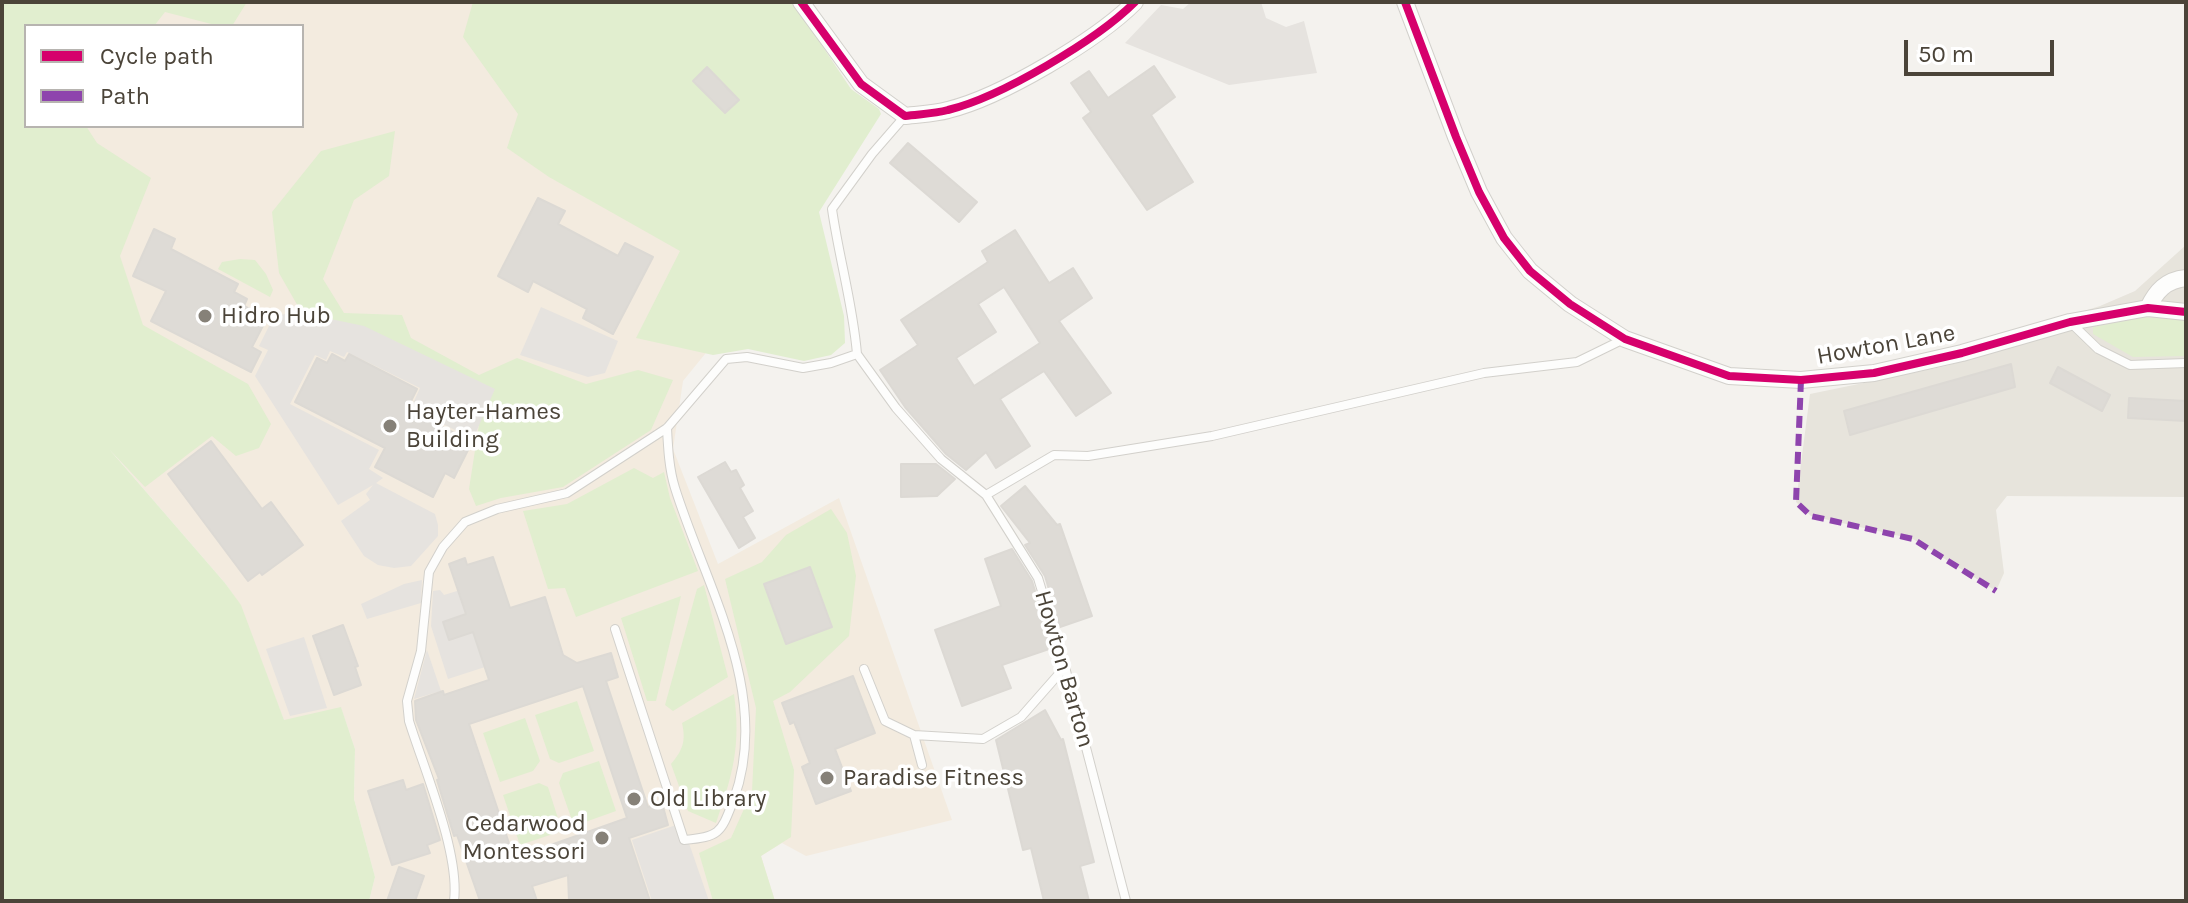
<!DOCTYPE html>
<style>
body{margin:0}
#map{position:relative;width:2188px;height:903px;overflow:hidden;background:#f4f2ee;font-family:Karla,sans-serif}
canvas{display:block}
.frame{position:absolute;inset:0;border:4px solid #4b4439;pointer-events:none}
.legend{position:absolute;left:24px;top:24px;width:280px;height:104px;box-sizing:border-box;background:#fff;border:2px solid #b7b4b0;margin:0;padding:10px 14px;list-style:none;font-size:24px;color:#4b4439}
.legend li{display:flex;align-items:center;gap:16px;height:40px}
.legend b{width:40px;border:2px solid #b7b4b0}
.scale{position:absolute;left:1904px;top:40px;width:150px;height:36px;box-sizing:border-box;border:4px solid #4b4439;border-top:0;padding-left:10px;font-size:24px;line-height:28px;white-space:nowrap;color:#4b4439;-webkit-text-stroke:6px #fff;paint-order:stroke}
</style>
<div id="map">
<canvas width="2188" height="903"></canvas>
<div class="frame"></div>
<ul class="legend">
<li><b style="height:10px;background:#d6006c"></b>Cycle path</li>
<li><b style="height:10px;background:#8e44ad"></b>Path</li>
</ul>
<div class="scale">50 m</div>
</div>
<script>
const ctx = document.querySelector('canvas').getContext('2d');
ctx.lineJoin = 'round';
function fill(path, color) {
  ctx.fillStyle = color;
  ctx.fill(path, 'evenodd');
}
function trace(path, color, width, dash) {
  ctx.strokeStyle = color;
  ctx.lineWidth = width;
  ctx.lineCap = dash ? 'butt' : 'round';
  ctx.setLineDash(dash || []);
  ctx.stroke(path);
}
function label(font, color, halo, rows, align = 'center') {
  ctx.font = font + ' Karla,sans-serif';
  ctx.lineWidth = 7;
  ctx.setLineDash([]);
  ctx.textBaseline = 'middle';
  ctx.strokeStyle = halo;
  ctx.fillStyle = color;
  for (const [text, x, y, turn = 0] of rows) {
    ctx.save();
    ctx.translate(x, y);
    ctx.rotate((+turn || 0) * Math.PI / 180);
    ctx.textAlign = isNaN(turn) ? turn : align;
    if (halo) ctx.strokeText(text, 0, 0);
    ctx.fillText(text, 0, 0);
    ctx.restore();
  }
}
fill(new Path2D(`
 M 2186,245 L 2186,497 L 2007,496 L 1996,510 L 2004,573 L 1996,591 L 1913,539 L 1811,516 L 1796,502 L 1810,394 L 1946,366 L 2023,343 L 2020,331 L 2100,306 L 2135,291 Z`), '#e7e4dc');
fill(new Path2D(`
 M 84,2 L 786,2 L 797,241 L 683,381 L 673,449 L 718,564 L 839,498 L 952,820 L 806,856 L 782,843 L 761,856 L 775,901 L 369,901 L 375,877 L 354,799 L 355,749 L 341,708 L 284,721 L 240,605 L 225,583 L 78,413 L 26,126 L 302,126 L 302,26 L 60,26 Z`), '#f3ebdf');
fill(new Path2D(`
 M 2,2 L 247,2 L 232,26 L 219,26 L 165,12 L 154,26 L 26,26 L 26,126 L 86,126 L 97,143 L 151,178 L 120,256 L 143,325 L 248,384 L 271,424 L 259,448 L 236,456 L 212,436 L 145,487 L 109,449 L 225,583 L 241,605 L 284,720 L 341,707 L 355,749 L 354,799 L 375,877 L 369,901 L 2,901 Z
 M 473,2 L 793,2 L 851,89 L 879,109 L 881,114 L 819,212 L 844,316 L 845,343 L 831,355 L 804,361 L 748,349 L 713,355 L 636,338 L 680,251 L 549,177 L 507,148 L 518,114 L 463,37 Z
 M 395,131 L 389,176 L 354,200 L 323,279 L 344,313 L 402,315 L 411,338 L 479,375 L 517,358 L 586,384 L 638,370 L 673,380 L 651,430 L 563,487 L 501,498 L 476,506 L 469,489 L 480,418 L 307,322 L 279,273 L 272,212 L 321,151 Z
 M 240,259 L 255,260 L 266,274 L 273,290 L 270,297 L 218,269 L 222,262 Z
 M 2143,317 L 2186,320 L 2186,356 L 2133,357 L 2093,334 L 2093,327 Z
 M 634,468 L 653,478 L 664,472 L 670,498 L 698,571 L 576,617 L 565,588 L 548,589 L 523,511 L 567,504 Z
 M 831,509 L 847,533 L 856,576 L 849,636 L 790,692 L 773,701 L 794,770 L 791,837 L 761,856 L 775,901 L 713,901 L 699,853 L 731,838 L 752,791 L 756,708 L 725,579 L 762,562 L 786,535 Z
 M 704,585 L 728,677 L 673,711 L 665,705 L 697,589 Z
 M 681,596 L 656,701 L 647,701 L 621,618 Z
 M 734,694 C 741,746 733,774 716,823 L 688,811 L 671,764 C 683,750 686,741 682,723 Z
 M 577,701 L 594,751 L 559,763 L 550,759 L 535,715 Z
 M 525,718 L 540,761 L 533,771 L 500,782 L 483,733 Z
 M 599,761 L 616,811 L 574,826 L 559,783 L 563,773 Z
 M 539,783 L 548,787 L 562,831 L 520,845 L 503,795 Z`), '#e1eecf');
fill(new Path2D(`
 M 1191,2 L 1261,2 L 1266,18 L 1286,27 L 1304,21 L 1317,73 L 1229,85 L 1125,43 L 1161,5 L 1183,9 Z
 M 541,307 L 618,341 L 605,373 L 588,377 L 520,355 Z
 M 297,312 L 364,326 L 495,389 L 473,439 L 411,408 L 420,388 L 347,352 L 344,357 L 330,351 L 326,360 L 315,355 L 290,404 L 379,450 L 369,469 L 383,478 L 376,483 L 435,514 L 438,525 L 438,536 L 411,566 L 394,568 L 378,565 L 364,556 L 341,521 L 370,500 L 366,494 L 373,485 L 338,505 L 255,376 L 268,350 L 259,346 L 274,316 Z
 M 422,580 L 421,603 L 367,619 L 361,604 L 404,584 Z
 M 473,586 L 467,614 L 443,622 L 449,640 L 473,632 L 485,667 L 448,679 L 431,626 L 433,591 L 440,590 L 444,595 Z
 M 304,637 L 327,708 L 290,716 L 266,649 Z
 M 427,650 L 441,691 L 414,699 Z
 M 682,823 L 709,901 L 652,901 L 632,840 Z`), '#e6e3df');
const building = new Path2D(`
 M 1154,66 L 1175,97 L 1151,115 L 1193,182 L 1147,210 L 1083,118 L 1091,112 L 1071,83 L 1089,71 L 1108,98 Z
 M 707,67 L 739,100 L 725,113 L 693,81 Z
 M 908,143 L 977,202 L 959,222 L 890,163 Z
 M 538,198 L 565,211 L 558,224 L 618,256 L 625,243 L 653,257 L 613,334 L 583,318 L 587,309 L 533,281 L 528,292 L 498,276 Z
 M 154,229 L 175,239 L 171,249 L 238,284 L 234,292 L 247,299 L 244,306 L 267,318 L 252,347 L 261,352 L 251,372 L 151,321 L 166,291 L 133,276 Z
 M 1015,230 L 1049,283 L 1073,268 L 1092,298 L 1059,321 L 1111,393 L 1076,416 L 1044,371 L 1000,399 L 1030,446 L 996,468 L 986,452 L 966,470 L 946,454 L 905,407 L 880,370 L 918,345 L 901,320 L 988,262 L 982,251 ZM 1004,287 L 1040,343 L 974,386 L 956,358 L 996,332 L 978,304 Z
 M 332,354 L 345,361 L 349,354 L 417,389 L 407,409 L 472,442 L 454,478 L 445,473 L 433,497 L 375,467 L 385,448 L 295,402 L 317,358 L 327,363 Z
 M 2011,364 L 2015,387 L 1850,435 L 1844,411 Z
 M 2058,367 L 2110,395 L 2102,411 L 2050,383 Z
 M 2129,398 L 2186,401 L 2186,421 L 2128,418 Z
 M 211,441 L 262,509 L 271,502 L 303,545 L 262,575 L 260,572 L 248,581 L 168,474 Z
 M 725,462 L 731,472 L 736,470 L 744,485 L 740,488 L 753,511 L 743,517 L 755,538 L 739,548 L 698,477 Z
 M 901,464 L 936,464 L 955,479 L 937,496 L 901,497 Z
 M 1025,486 L 1057,525 L 1060,524 L 1092,616 L 1060,627 L 1045,576 L 1025,545 L 1030,543 L 1001,506 Z
 M 1012,549 L 1032,581 L 1052,648 L 1002,665 L 1011,688 L 962,706 L 935,630 L 1001,606 L 985,559 Z
 M 493,557 L 510,608 L 545,597 L 563,655 L 577,663 L 611,653 L 618,677 L 606,681 L 648,807 L 662,803 L 668,825 L 629,838 L 650,901 L 569,901 L 568,875 L 532,886 L 537,901 L 480,901 L 457,835 L 454,836 L 437,780 L 439,779 L 416,720 L 415,701 L 443,691 L 444,695 L 489,680 L 473,632 L 449,640 L 443,622 L 466,614 L 449,564 L 465,558 L 467,565 ZM 583,686 L 627,818 L 514,858 L 469,724 Z
 M 810,567 L 832,627 L 786,644 L 764,584 Z
 M 343,625 L 358,666 L 355,667 L 361,685 L 334,695 L 313,636 Z
 M 853,676 L 875,733 L 835,749 L 851,791 L 816,804 L 802,767 L 810,763 L 794,722 L 790,724 L 782,703 Z
 M 1045,710 L 1061,740 L 1063,739 L 1094,862 L 1080,866 L 1089,901 L 1044,901 L 1031,848 L 1023,850 L 996,740 Z
 M 403,780 L 406,790 L 423,784 L 440,840 L 427,845 L 430,853 L 392,865 L 368,791 Z
 M 399,867 L 424,876 L 415,901 L 387,901 Z`);
fill(building, '#dedbd6');
trace(building, '#dcd9d4', 2);
const lane = new Path2D(`
 M 2070,322 L 2098,349 L 2130,365 L 2186,363
 M 857,354 L 896,408 L 941,459 L 986,495 L 1038,578 L 1065,667 L 1126,901
 M 986,495 L 1054,455 L 1088,456 L 1212,436 L 1484,373 L 1577,362 L 1624,339
 M 615,629 L 684,840 C 721,837 721,832 734,799 C 772,693 706,587 675,488 C 669,469 668,448 667,428
 M 864,669 L 885,721 L 914,735 L 983,739 L 1021,717 L 1065,667
 M 914,735 L 922,765
 M 454,901 C 460,853 424,769 409,721 L 407,701 L 421,651 L 429,572 L 443,547 L 465,522 L 497,509 L 567,493 L 667,428 L 726,359 L 747,357 L 803,368 L 831,363 L 857,354 C 853,305 839,258 832,209 L 872,154 L 905,116`);
const street = new Path2D(`
 M 801,2 L 861,84 L 905,116 C 919,114 934,114 948,110 C 1001,97 1097,40 1135,2
 M 1405,2 L 1456,137 L 1479,192 L 1504,238 L 1530,271 L 1570,304 L 1625,339 L 1729,376 L 1801,380 L 1874,373 L 1962,353 L 2070,322 L 2148,308 L 2186,312
 M 2148,308 C 2156,291 2166,280 2186,278`);
trace(lane, '#d2d0cb', 10);
trace(street, '#d2d0cb', 18);
trace(lane, '#fdfdfc', 8);
trace(street, '#fdfdfc', 16);
trace(new Path2D(`
 M 1801,380 L 1796,502 L 1811,516 L 1913,539 L 1996,591`), '#8e44ad', 6, [12, 6]);
trace(new Path2D(`
 M 801,2 L 861,84 L 905,116 C 919,114 934,114 948,110 C 1001,97 1097,40 1135,2
 M 1405,2 L 1456,137 L 1479,192 L 1504,238 L 1530,271 L 1570,304 L 1625,339 L 1729,376 L 1801,380 L 1874,373 L 1962,353 L 2070,322 L 2148,308 L 2186,312`), '#d6006c', 8);
for (const [x, y, r, color] of [
 [205,316,8,"#868178"],
 [390,426,8,"#868178"],
 [827,778,8,"#868178"],
 [634,799,8,"#868178"],
 [602,838,8,"#868178"]
]) {
  const dot = new Path2D();
  dot.arc(x, y, r, 0, 2 * Math.PI);
  ctx.fillStyle = color;
  ctx.fill(dot);
  trace(dot, '#fff', 3);
}
label('24px', '#4b4439', '#fff', [
 ["Hidro Hub",221,316],
 ["Hayter-Hames",406,412],
 ["Building",406,440],
 ["Paradise Fitness",843,778],
 ["Old Library",650,799],
 ["Cedarwood",586,824,"right"],
 ["Montessori",586,852,"right"]
], 'left');
label('24px', '#4b4439', '#fff', [
 ["Howton Lane",1886,345,-10],
 ["Howton Barton",1064,669,74]
]);
</script>
